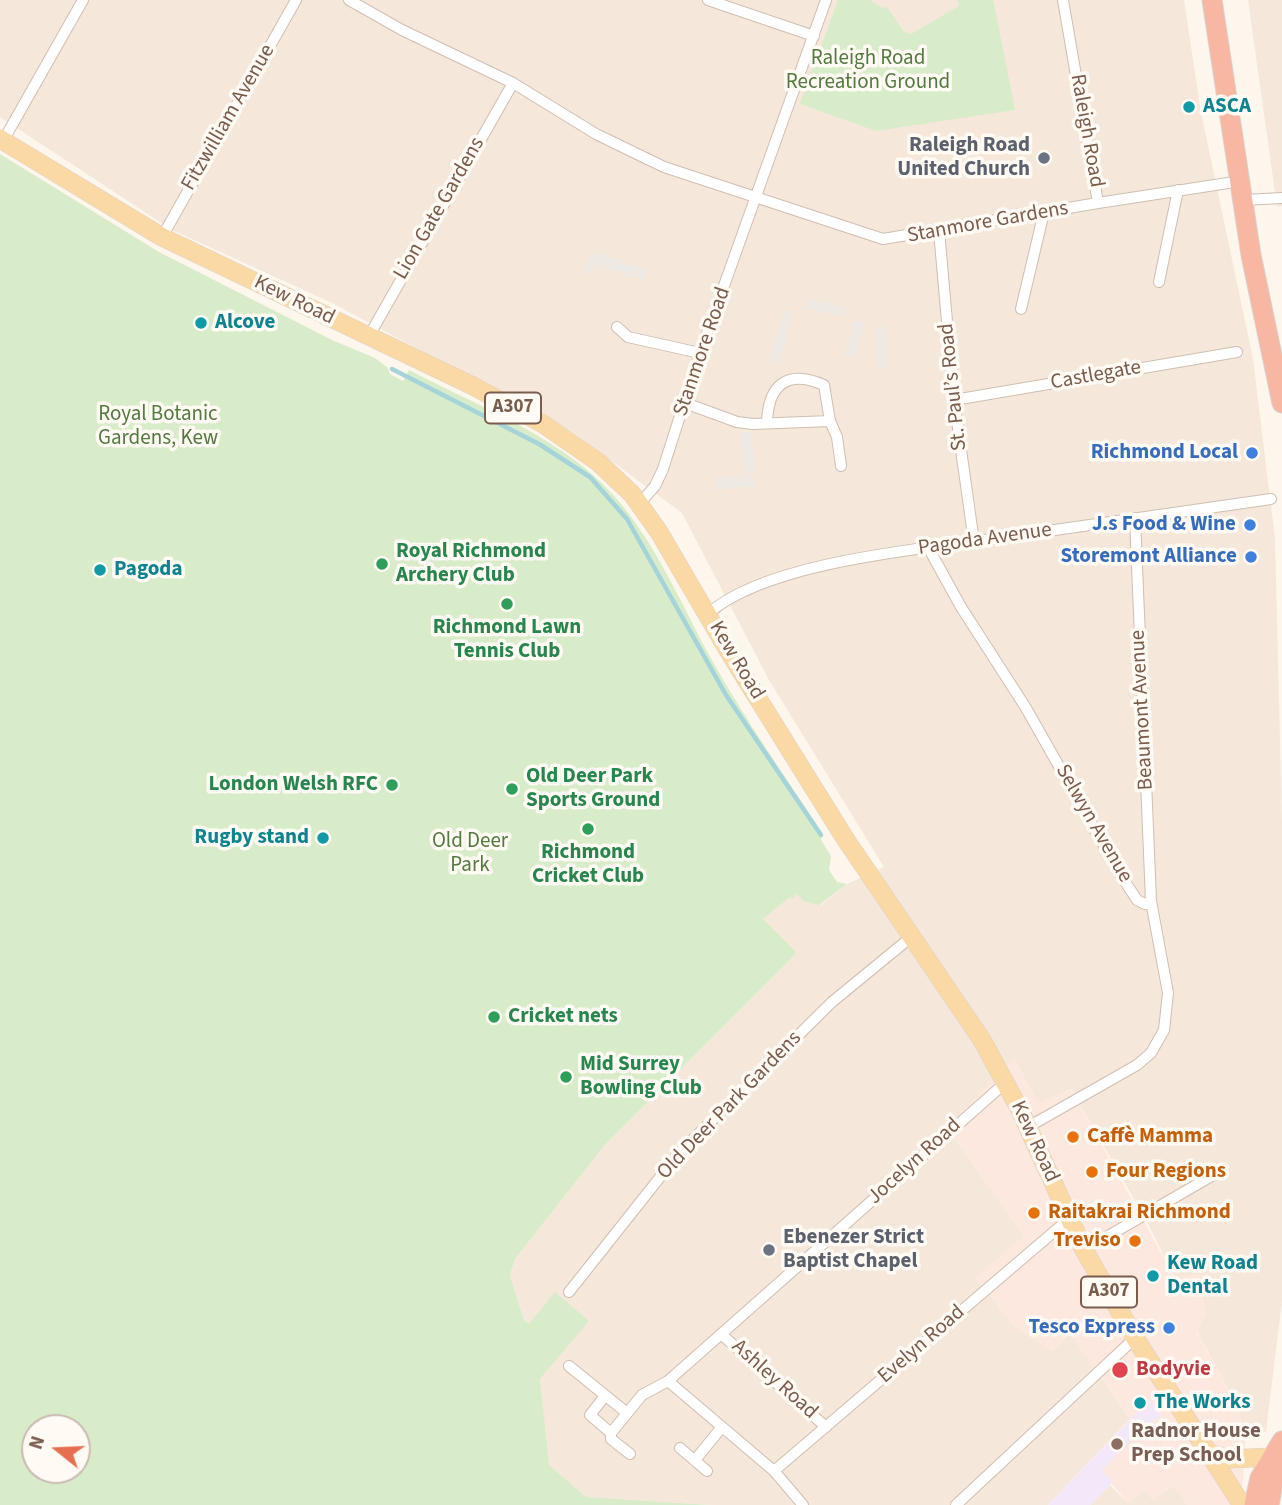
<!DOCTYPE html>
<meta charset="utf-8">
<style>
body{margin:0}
#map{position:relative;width:1282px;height:1505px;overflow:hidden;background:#fdf6ec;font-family:"Source Sans 3",sans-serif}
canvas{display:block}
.north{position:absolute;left:21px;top:1414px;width:70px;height:70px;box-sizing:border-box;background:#fffaf3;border:2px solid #cabbb1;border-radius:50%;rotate:288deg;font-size:19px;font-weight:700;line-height:28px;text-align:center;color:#7a5c4d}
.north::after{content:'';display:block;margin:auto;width:24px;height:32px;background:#e76f51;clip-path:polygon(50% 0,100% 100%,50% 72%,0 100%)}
</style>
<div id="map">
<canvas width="1282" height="1505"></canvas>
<div class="north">N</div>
</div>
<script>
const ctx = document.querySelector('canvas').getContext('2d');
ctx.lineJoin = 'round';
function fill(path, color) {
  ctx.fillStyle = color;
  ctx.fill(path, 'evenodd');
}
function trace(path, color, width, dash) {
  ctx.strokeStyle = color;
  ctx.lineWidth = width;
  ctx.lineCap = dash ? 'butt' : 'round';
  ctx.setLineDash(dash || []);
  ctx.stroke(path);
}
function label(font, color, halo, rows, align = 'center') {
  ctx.font = font + ' "Source Sans 3",sans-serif';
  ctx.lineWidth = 7;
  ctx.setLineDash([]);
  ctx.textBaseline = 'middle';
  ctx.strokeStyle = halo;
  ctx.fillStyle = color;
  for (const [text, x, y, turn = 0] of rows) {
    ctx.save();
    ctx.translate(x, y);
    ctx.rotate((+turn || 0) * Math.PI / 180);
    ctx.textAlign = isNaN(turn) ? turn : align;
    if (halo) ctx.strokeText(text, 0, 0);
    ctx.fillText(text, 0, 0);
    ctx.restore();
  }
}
fill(new Path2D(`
 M 0,0 L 1184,0 L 1201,112 L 1253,359 L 1275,538 L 1282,821 L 1282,1301 L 1266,1432 L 1246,1433 L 1231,1395 L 1197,1331 L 1206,1312 L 1175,1278 L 1147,1222 L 1071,1089 L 1039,1104 L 947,1127 L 1024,1236 L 977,1279 L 1014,1326 L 1052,1351 L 1070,1333 L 1130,1419 L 1048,1505 L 711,1505 L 585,1497 L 548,1465 L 540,1379 L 589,1320 L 530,1325 L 524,1320 L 510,1275 L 515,1259 L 605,1145 L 795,955 L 762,920 L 790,896 L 797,894 L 821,905 L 847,884 L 884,867 L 769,680 L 682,513 L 572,432 L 332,303 L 172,230 L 0,117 Z
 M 1248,0 L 1282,0 L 1282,206 L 1277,207 Z
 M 1110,1485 L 1128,1503 L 1145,1490 L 1153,1500 L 1174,1485 L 1188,1505 L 1090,1505 Z`), '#f5e8da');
fill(new Path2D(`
 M 1014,1058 L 1039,1104 L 1071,1089 L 1175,1278 L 1199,1274 L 1206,1312 L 1197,1332 L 1231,1395 L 1246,1433 L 1241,1505 L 1188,1505 L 1173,1485 L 1153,1500 L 1145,1490 L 1128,1503 L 1101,1471 L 1142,1428 L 1162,1416 L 1150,1399 L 1130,1419 L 1070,1334 L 1052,1351 L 1014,1326 L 976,1278 L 1023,1236 L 947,1127 Z`), '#fde8e0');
fill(new Path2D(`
 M 594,251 L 648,270 L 643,280 L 598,265 L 592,274 L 582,271 Z
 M 805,298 L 846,306 L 844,316 L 803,308 Z
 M 784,309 L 794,312 L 779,363 L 769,360 Z
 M 854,320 L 865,323 L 855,358 L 844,355 Z
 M 886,326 L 889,367 L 878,368 L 875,328 Z
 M 740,432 L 751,432 L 755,472 L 744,473 Z
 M 753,475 L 754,486 L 717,490 L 716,478 Z`), '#efe9e4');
fill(new Path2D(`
 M 1150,1399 L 1162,1416 L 1142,1428 L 1102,1471 L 1113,1482 L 1090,1505 L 1048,1505 Z`), '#f3e8fa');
fill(new Path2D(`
 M 838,0 L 870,0 L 883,8 L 887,7 L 904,32 L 911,34 L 959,6 L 958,0 L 993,0 L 1015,110 L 876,131 L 800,104 Z
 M 0,154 L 159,252 L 332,340 L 375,358 L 388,368 L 390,374 L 403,381 L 409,370 C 470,402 541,429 593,475 C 650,525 677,598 713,662 C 746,721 785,776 822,833 L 821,840 L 831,856 L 829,870 L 837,882 L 847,884 L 819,905 L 805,902 L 797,894 L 792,899 L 790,897 L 763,919 L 795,951 L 795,955 L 605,1145 L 515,1259 L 510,1275 L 524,1320 L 529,1324 L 555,1292 L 589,1321 L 540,1379 L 549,1465 L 586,1497 L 711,1505 L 0,1505 ZM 77,1428 L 77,1470 L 35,1470 L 35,1428 Z`), '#d8ecc9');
trace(new Path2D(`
 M 392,369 L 539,444 L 590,477 L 627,519 L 726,695 L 821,835`), '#a5d3da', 4.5);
const street = new Path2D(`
 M 349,0 L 402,30 L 513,83 L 596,134 L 664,167 L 883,239 L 1098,203
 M 708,0 L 814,36
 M 1063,0 L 1098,203 L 1241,181
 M 3,141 L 83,0
 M 1244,200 L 1282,198
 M 939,231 L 954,400 L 974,542
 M 162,237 L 296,0
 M 1159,282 L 1178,190
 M 1021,309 L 1044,212
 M 617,327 L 628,337 L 700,353
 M 369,336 L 513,83
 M 954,400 L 1237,352
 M 685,403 L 737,422 L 753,424 L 830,421
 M 767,423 C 768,385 787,369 824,385 L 830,421 L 837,437 L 841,466
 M 640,503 L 655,486 L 663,469 L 700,353 L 826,0
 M 929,549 L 961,607 L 1026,708 L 1120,874 L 1137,900 L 1145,904 L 1151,901
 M 708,614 C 768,560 933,548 1013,536 C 1099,524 1185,511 1271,499
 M 1028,1127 L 1137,1065 L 1151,1053 L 1164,1030 L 1168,993 L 1151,901 L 1135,518
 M 1084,1250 L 1215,1174
 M 569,1292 L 680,1152 L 832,1002 L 910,938
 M 721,1334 L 826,1427
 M 569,1366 L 627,1413
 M 668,1381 L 774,1471 L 803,1505
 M 605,1396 L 590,1415 L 611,1433
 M 680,1448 L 707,1471
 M 630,1454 L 611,1439 L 611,1433 L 642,1395 L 668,1381 L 1005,1083
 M 695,1460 L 722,1427
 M 774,1471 L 1070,1218
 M 956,1505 L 1135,1338`);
const primary = new Path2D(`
 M 0,139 L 162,237 L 473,386 L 543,424 L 598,462 L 632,494 L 659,532 L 729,652 L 846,840 L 982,1040 L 1020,1110 L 1084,1250 L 1135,1338 L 1242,1505
 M 1208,1453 L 1229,1459 L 1271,1457`);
const highway = new Path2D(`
 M 1212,0 L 1251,255 L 1282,403
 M 1254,1505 L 1260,1478 L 1282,1441
 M 1269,1505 L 1274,1477 L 1282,1465`);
trace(street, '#d1beb0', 12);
trace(primary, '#dad1cd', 19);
trace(highway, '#dad1cd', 21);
trace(street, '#fff', 10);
trace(primary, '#fbd9a5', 18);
trace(highway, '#f7b7a3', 19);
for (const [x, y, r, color] of [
 [1189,107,7,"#0f9aa8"],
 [1044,158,7,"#6b7280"],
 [201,323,7,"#0f9aa8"],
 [1252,453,7,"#3f7fe0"],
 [1250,525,7,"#3f7fe0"],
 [1251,557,7,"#3f7fe0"],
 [382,564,7,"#2e9e5b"],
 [100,570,7,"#0f9aa8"],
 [507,604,7,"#2e9e5b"],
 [392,785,7,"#2e9e5b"],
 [512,789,7,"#2e9e5b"],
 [588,829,7,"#2e9e5b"],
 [323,838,7,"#0f9aa8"],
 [494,1017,7,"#2e9e5b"],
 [566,1077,7,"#2e9e5b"],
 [1073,1137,7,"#e8710a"],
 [1092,1172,7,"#e8710a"],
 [1034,1213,7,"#e8710a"],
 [1135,1241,7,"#e8710a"],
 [769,1250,7,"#6b7280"],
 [1153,1276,7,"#0f9aa8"],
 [1169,1328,7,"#3f7fe0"],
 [1120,1370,9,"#e0444e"],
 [1140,1403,7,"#0f9aa8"],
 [1117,1444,7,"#8d6e63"]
]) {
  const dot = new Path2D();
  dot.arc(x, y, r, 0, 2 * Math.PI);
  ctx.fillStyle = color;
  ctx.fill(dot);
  trace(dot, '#fffaf3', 2.5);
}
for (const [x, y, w] of [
 [513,408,56],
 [1109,1292,56]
]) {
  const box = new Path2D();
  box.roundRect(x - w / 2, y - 15.5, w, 31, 5);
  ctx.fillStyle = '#fffaf3';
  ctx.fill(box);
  trace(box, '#7a5c4d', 2);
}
label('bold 19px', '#7a5c4d', null, [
 ["A307",513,408],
 ["A307",1109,1292]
]);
label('21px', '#537a41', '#fffaf3', [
 ["Raleigh Road",868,59],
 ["Recreation Ground",868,83],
 ["Royal Botanic",158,415],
 ["Gardens, Kew",158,439],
 ["Old Deer",470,842],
 ["Park",470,866]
]);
label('bold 21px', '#0d838f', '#fffaf3', [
 ["ASCA",1203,107],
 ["Alcove",215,323],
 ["Pagoda",114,570],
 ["Rugby stand",309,838,"right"],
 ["Kew Road",1167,1264],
 ["Dental",1167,1288],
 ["The Works",1154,1403]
], 'left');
label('21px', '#7a5c4d', '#fffaf3', [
 ["Fitzwilliam Avenue",229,118,-60],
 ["Raleigh Road",1086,131,80],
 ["Lion Gate Gardens",440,209,-60],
 ["Stanmore Gardens",988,223,-10],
 ["Kew Road",294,301,26],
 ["Stanmore Road",703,352,-71],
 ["Castlegate",1096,376,-10],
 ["St. Paul’s Road",954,387,-96],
 ["Pagoda Avenue",985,540,-8],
 ["Kew Road",736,661,59],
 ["Beaumont Avenue",1143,710,-93],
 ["Selwyn Avenue",1093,824,60],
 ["Old Deer Park Gardens",730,1106,-46],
 ["Kew Road",1034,1142,65],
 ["Jocelyn Road",915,1162,-42],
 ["Evelyn Road",922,1345,-41],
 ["Ashley Road",774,1380,42]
]);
label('bold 21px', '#5b616d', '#fffaf3', [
 ["Raleigh Road",1030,146],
 ["United Church",1030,170],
 ["Ebenezer Strict",783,1238,"left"],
 ["Baptist Chapel",783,1262,"left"]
], 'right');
label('bold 21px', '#366cbe', '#fffaf3', [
 ["Richmond Local",1238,453],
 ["J.s Food & Wine",1236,525],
 ["Storemont Alliance",1237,557],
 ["Tesco Express",1155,1328]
], 'right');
label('bold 21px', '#27864d', '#fffaf3', [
 ["Royal Richmond",396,552],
 ["Archery Club",396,576],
 ["Richmond Lawn",507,628,"center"],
 ["Tennis Club",507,652,"center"],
 ["Old Deer Park",526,777],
 ["Sports Ground",526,801],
 ["London Welsh RFC",378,785,"right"],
 ["Richmond",588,853,"center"],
 ["Cricket Club",588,877,"center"],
 ["Cricket nets",508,1017],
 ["Mid Surrey",580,1065],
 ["Bowling Club",580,1089]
], 'left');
label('bold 21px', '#c56008', '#fffaf3', [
 ["Caffè Mamma",1087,1137],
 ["Four Regions",1106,1172],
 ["Raitakrai Richmond",1048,1213],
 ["Treviso",1121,1241,"right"]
], 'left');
label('bold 21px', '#be3a42', '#fffaf3', [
 ["Bodyvie",1136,1370]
], 'left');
label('bold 21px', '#785e54', '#fffaf3', [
 ["Radnor House",1131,1432],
 ["Prep School",1131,1456]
], 'left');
</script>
